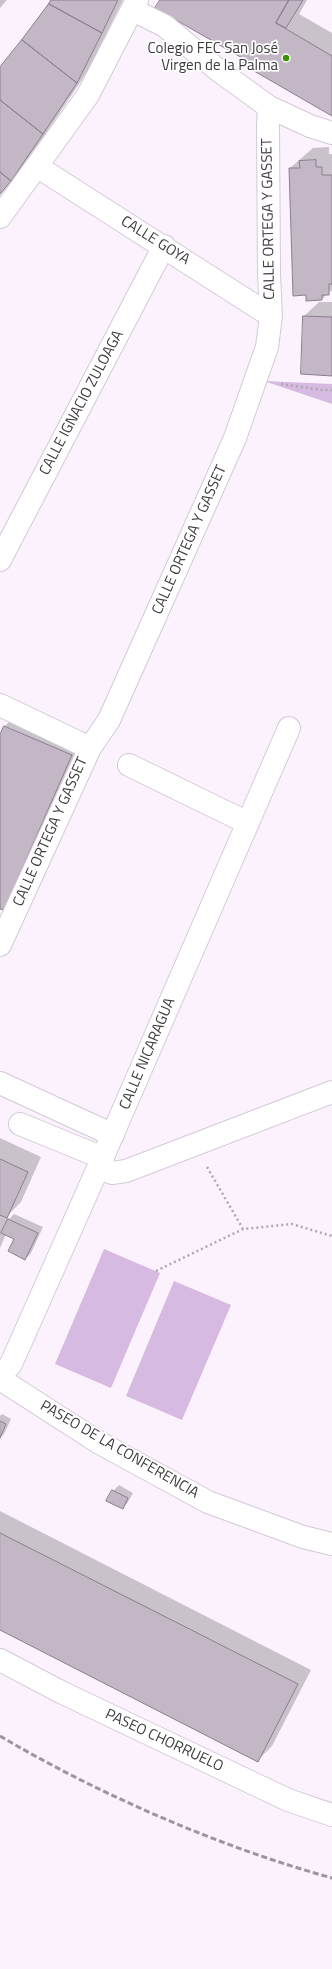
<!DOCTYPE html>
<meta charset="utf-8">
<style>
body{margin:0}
canvas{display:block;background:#fbf2fe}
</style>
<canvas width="332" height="1969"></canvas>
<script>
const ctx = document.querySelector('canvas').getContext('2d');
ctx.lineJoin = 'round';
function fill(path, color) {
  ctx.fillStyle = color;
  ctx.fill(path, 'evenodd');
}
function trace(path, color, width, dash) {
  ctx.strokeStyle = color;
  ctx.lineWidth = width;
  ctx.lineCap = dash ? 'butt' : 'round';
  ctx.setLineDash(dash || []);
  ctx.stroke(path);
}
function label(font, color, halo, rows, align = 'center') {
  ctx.font = font + ' "Titillium Web",sans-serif';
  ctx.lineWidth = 3.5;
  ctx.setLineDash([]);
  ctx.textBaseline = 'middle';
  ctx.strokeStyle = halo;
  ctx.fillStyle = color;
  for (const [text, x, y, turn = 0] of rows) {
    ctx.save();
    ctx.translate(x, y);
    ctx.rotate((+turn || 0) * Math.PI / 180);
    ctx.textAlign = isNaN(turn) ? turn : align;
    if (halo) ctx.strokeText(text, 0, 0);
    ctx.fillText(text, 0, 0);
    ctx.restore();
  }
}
fill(new Path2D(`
 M 264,381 L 332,384 L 332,404 Z
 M 104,1249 L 160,1273 L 111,1388 L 55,1364 Z
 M 174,1281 L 231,1305 L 182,1420 L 126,1396 Z`), '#d7bae1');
fill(new Path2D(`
 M 0,0 L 7,0 L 0,8 Z
 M 51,0 L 123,0 L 89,69 L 24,166 L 0,195 L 0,69 Z
 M 161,0 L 307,0 L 299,14 L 332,33 L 332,114 L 246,59 Z
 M 329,147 L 329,154 L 332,154 L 332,290 L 322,299 L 290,168 L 313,148 Z
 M 319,302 L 332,302 L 332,375 L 304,316 Z
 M 19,712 L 86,741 L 18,895 L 3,909 L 0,908 L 0,737 L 5,726 Z
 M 0,1138 L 41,1157 L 21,1202 L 6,1217 L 9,1219 L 14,1214 L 43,1227 L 31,1253 L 25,1259 L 15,1238 L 6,1234 L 0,1248 Z
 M 2,1414 L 11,1419 L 4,1434 L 0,1438 L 0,1416 Z
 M 119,1485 L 133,1493 L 128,1502 L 123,1508 L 113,1491 Z
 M 0,1511 L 311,1670 L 272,1746 L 257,1761 L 0,1629 Z`), '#0003');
const building = new Path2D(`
 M 51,0 L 118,0 L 102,33 L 49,4 Z
 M 160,0 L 289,0 L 276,23 L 332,56 L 332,116 L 242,64 L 244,59 L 155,8 Z
 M 289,0 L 303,0 L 286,28 L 276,23 Z
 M 49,4 L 102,33 L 77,83 L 22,40 Z
 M 22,40 L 77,83 L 43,134 L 0,100 L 0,67 Z
 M 0,100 L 43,134 L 11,181 L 0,172 Z
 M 316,160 L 316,167 L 322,167 L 322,175 L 332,175 L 332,284 L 329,284 L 329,295 L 322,295 L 322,300 L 306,301 L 306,295 L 293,296 L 289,168 L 300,168 L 299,161 Z
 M 0,172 L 11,181 L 0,194 Z
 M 303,316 L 332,317 L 332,376 L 301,374 Z
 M 4,726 L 72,755 L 4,910 L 0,909 L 0,735 Z
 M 0,1159 L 28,1172 L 7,1218 L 0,1215 Z
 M 8,1219 L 38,1233 L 25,1260 L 8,1251 L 14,1239 L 1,1233 Z
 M 0,1421 L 6,1424 L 0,1438 Z
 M 112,1490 L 128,1498 L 123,1509 L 106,1501 Z
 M 0,1533 L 298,1684 L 258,1762 L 0,1630 Z`);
fill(building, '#c3b7c6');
trace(building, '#8a7f8d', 1);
const minor = new Path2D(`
 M 133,10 L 165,26 L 218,70 L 269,107 L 310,126 L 332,133
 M 38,167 L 271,316
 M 0,217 L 88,95 L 137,0
 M 0,560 L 164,246
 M 0,705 L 90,748
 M 129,765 L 248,823
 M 0,945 L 90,748 L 109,720 L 235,438 L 267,347 L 271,316 L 269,274 L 268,126 L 269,107
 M 0,1083 L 113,1135
 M 20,1124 L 103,1158
 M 98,1168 L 112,1173 L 126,1171 L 332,1092
 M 0,1377 L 11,1364 L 98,1168 L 289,728
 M 0,1379 L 98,1442 L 208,1502 L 303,1537 L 332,1544
 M 0,1660 L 61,1692 L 288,1800 L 332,1815`);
trace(minor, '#d4c9d8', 24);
trace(new Path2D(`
 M 281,384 L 322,390 L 332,390
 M 207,1167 L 243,1229
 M 156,1271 L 243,1229 L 292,1224 L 332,1236`), '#aea7b0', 2.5, [2, 3]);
trace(minor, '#fff', 22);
trace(new Path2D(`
 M 0,1736 C 100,1795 220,1847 332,1878`), '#9c959e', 3, [6, 3]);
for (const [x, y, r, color] of [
 [286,58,4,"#3a9200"]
]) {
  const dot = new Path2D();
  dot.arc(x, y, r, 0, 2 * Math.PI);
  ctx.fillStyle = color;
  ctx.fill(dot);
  trace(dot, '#fff', 1.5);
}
label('15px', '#3f3a40', '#fff', [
 ["Colegio FEC San José",278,49],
 ["Virgen de la Palma",278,66]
], 'right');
label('15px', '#3f3a40', '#fff', [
 ["CALLE ORTEGA Y GASSET",269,219,-91],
 ["CALLE GOYA",155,241,32],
 ["CALLE IGNACIO ZULOAGA",82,403,-62],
 ["CALLE ORTEGA Y GASSET",190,540,-66],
 ["CALLE ORTEGA Y GASSET",51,832,-66],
 ["CALLE NICARAGUA",148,1054,-67],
 ["PASEO DE LA CONFERENCIA",119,1450,30],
 ["PASEO CHORRUELO",164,1741,25]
]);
</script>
